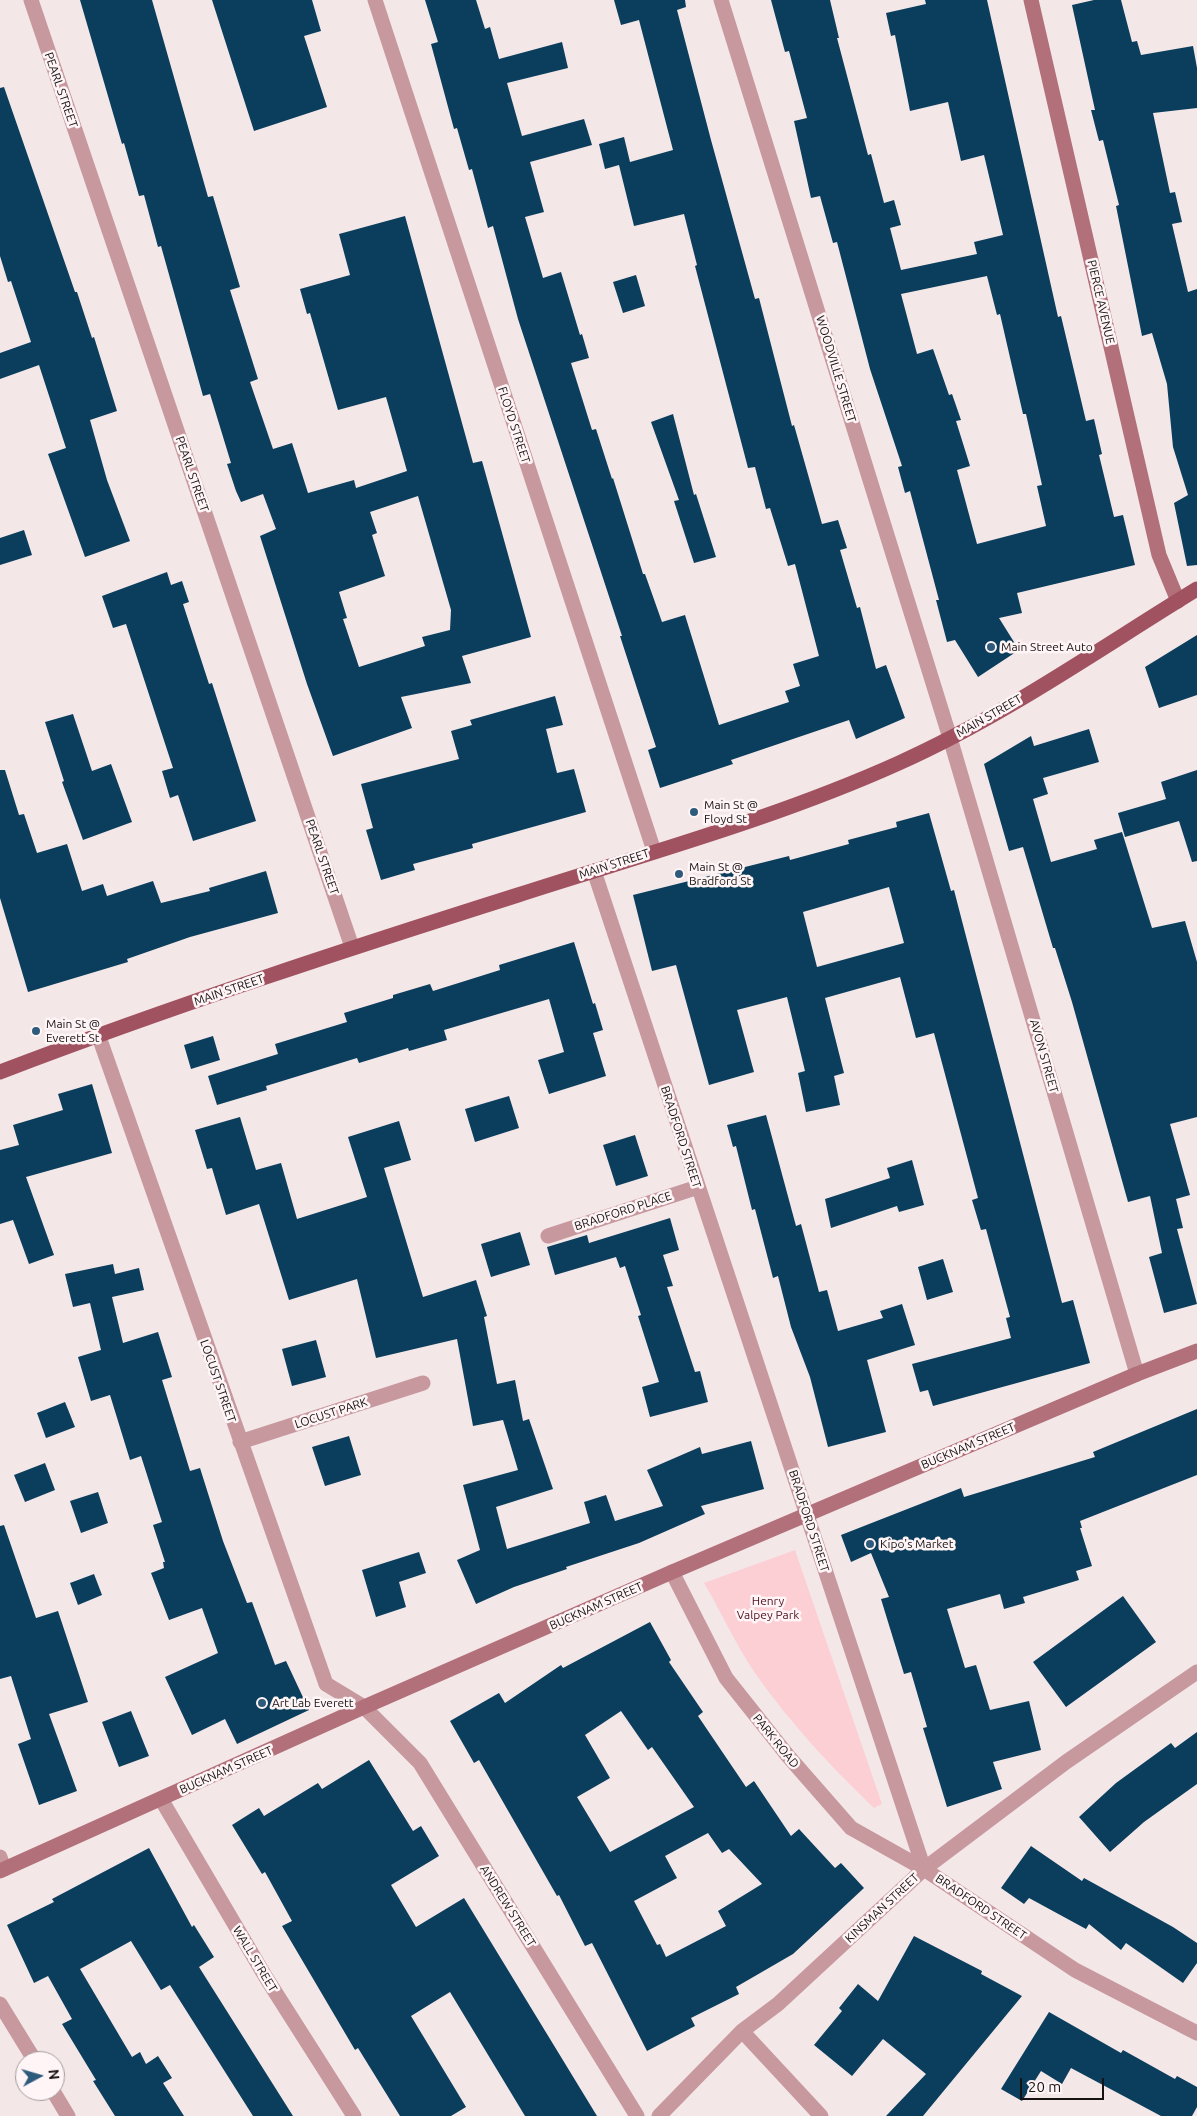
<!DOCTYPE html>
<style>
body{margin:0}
#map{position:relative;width:1197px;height:2116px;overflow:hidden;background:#f4e7e8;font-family:Ubuntu,sans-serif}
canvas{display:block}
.north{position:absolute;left:15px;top:2051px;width:50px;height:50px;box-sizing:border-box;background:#fff5f6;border:1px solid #a29b9b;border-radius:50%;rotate:84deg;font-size:14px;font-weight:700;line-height:20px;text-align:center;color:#171313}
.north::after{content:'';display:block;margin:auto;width:18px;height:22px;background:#2e5b7b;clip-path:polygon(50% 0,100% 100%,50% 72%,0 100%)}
.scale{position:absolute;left:1020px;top:2078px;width:84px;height:22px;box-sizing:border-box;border:2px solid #171313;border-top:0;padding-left:6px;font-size:15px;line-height:18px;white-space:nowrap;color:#171313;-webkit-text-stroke:4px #fff5f6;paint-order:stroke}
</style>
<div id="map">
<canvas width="1197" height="2116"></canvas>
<div class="north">N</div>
<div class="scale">20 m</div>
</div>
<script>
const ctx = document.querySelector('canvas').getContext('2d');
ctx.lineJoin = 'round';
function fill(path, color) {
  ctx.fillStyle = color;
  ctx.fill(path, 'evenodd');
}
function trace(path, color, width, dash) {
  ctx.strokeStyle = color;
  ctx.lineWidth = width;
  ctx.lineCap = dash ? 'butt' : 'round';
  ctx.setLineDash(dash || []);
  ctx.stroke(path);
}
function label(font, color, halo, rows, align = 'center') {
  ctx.font = font + ' Ubuntu,sans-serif';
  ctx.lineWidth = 5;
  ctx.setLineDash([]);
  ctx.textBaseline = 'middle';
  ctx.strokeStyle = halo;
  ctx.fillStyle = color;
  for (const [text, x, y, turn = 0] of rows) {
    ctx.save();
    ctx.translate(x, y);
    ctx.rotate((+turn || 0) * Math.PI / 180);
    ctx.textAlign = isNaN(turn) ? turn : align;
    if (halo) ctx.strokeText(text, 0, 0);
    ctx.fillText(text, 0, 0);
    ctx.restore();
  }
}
fill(new Path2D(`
 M 795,1550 L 882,1804 L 874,1808 C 830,1766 790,1723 755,1673 C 736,1645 721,1612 704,1583 Z`), '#fccfd5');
fill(new Path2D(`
 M 80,0 L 152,0 L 208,197 L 213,196 L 240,287 L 230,290 L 258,379 L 250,382 L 273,449 L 292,443 L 308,493 L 354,480 L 356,488 L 407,471 L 386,397 L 338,410 L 310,313 L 307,314 L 300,289 L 350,275 L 339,234 L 405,216 L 473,463 L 482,461 L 531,637 L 462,656 L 471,683 L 401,697 L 412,728 L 333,756 L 307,684 L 260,536 L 276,529 L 263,494 L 241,502 L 236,491 L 227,464 L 231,463 L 210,394 L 203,396 L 161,246 L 158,247 L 144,195 L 139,196 L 124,143 L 122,144 ZM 418,496 L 451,610 L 450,630 L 422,637 L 425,646 L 359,667 L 343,619 L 347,618 L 339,592 L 385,576 L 372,535 L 377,533 L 370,512 Z
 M 212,0 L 312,0 L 321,31 L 304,36 L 327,107 L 254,131 Z
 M 425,0 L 476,0 L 485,29 L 490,27 L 499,59 L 562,42 L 568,68 L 507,83 L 522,136 L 584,119 L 592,145 L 530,162 L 544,212 L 525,217 L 543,278 L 561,272 L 580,335 L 582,334 L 589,358 L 571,363 L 592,430 L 596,429 L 612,479 L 613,478 L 643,574 L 645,574 L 662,622 L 685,615 L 719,725 L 789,702 L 785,691 L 800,686 L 793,664 L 819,656 L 795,564 L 788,566 L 770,508 L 766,509 L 755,467 L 748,468 L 695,266 L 697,265 L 684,214 L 634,226 L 619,165 L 605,169 L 599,144 L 624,137 L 630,162 L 673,150 L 639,20 L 621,25 L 614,0 L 685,0 L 686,7 L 677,10 L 711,140 L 755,299 L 759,298 L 792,426 L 794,425 L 822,524 L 838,520 L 847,548 L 840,550 L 857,608 L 860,607 L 876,669 L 886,665 L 905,718 L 856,739 L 849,720 L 731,760 L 733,764 L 660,788 L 648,750 L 656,747 L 620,636 L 622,636 L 518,319 L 493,226 L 488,228 L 472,169 L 469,170 L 457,128 L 454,129 L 431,44 L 438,42 Z
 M 771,0 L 830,0 L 839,38 L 837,38 L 868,155 L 871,154 L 884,203 L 894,200 L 901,225 L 890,228 L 901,270 L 977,254 L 974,242 L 1003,235 L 984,155 L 961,161 L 948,102 L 910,111 L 895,35 L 891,36 L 886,13 L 926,4 L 925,0 L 987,0 L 1058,317 L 1061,316 L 1086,421 L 1094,419 L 1102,454 L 1099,455 L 1114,517 L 1123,515 L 1135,565 L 1017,593 L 1022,613 L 999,618 L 1019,650 L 978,677 L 955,640 L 947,642 L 936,600 L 939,600 L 910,491 L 905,493 L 898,467 L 902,466 L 870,369 L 837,242 L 833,243 L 820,196 L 811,198 L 794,121 L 807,118 L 789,51 L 785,52 ZM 987,276 L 997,315 L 1000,314 L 1023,414 L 1026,414 L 1042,485 L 1037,486 L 1046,526 L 977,544 L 957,470 L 970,466 L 956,421 L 961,420 L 952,394 L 949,395 L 933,349 L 917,354 L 901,294 Z
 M 1094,0 L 1121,0 L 1132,42 L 1137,41 L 1141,55 L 1193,46 L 1197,68 L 1197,108 L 1153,113 L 1170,193 L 1175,192 L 1182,222 L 1172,224 L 1188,292 L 1197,289 L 1197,565 L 1187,566 L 1174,503 L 1188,495 L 1173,447 L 1167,384 L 1152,333 L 1142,336 L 1116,206 L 1119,205 L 1103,140 L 1099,141 L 1091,110 L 1095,110 L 1072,5 Z
 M 4,87 L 75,292 L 77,292 L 92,338 L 94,337 L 117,411 L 90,420 L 107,480 L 130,541 L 85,557 L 48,454 L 66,448 L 39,365 L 0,379 L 0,353 L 31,342 L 11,281 L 8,282 L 0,256 L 0,88 Z
 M 636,275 L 645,306 L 623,313 L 613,282 Z
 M 673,414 L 694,495 L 696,494 L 716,557 L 694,563 L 674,501 L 679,500 L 651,422 Z
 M 24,530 L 32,555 L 0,565 L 0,538 Z
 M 167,572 L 171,585 L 182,581 L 189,602 L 183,604 L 209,684 L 212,683 L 256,821 L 193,841 L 178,795 L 170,798 L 162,771 L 173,768 L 126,624 L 113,628 L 102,596 Z
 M 1197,635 L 1197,695 L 1159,708 L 1145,667 Z
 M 555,696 L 563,725 L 546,729 L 557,773 L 574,769 L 586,812 L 472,844 L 473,848 L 413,864 L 415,870 L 381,880 L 366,830 L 373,828 L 361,784 L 459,759 L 451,731 L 472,725 L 470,720 Z
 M 73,714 L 92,771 L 111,764 L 132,822 L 83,840 L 62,782 L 64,781 L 45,722 Z
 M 1089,729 L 1099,762 L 1043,778 L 1048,794 L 1033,799 L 1051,862 L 1097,849 L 1094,840 L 1122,832 L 1152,928 L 1185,921 L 1197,962 L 1197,1117 L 1170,1124 L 1190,1195 L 1176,1199 L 1183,1228 L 1177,1229 L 1197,1304 L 1164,1313 L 1149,1257 L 1162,1253 L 1150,1196 L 1128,1202 L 1072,1002 L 1055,948 L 1053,948 L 1023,847 L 1009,851 L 984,764 L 1031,736 L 1034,746 Z
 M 0,770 L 5,770 L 19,815 L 24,814 L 37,853 L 67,844 L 82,891 L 103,884 L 107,896 L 153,881 L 161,903 L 210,891 L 209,888 L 266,871 L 278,913 L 190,937 L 127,959 L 128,962 L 28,992 L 0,898 Z
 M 1197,770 L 1197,861 L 1192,862 L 1179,821 L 1125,837 L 1118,813 L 1166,799 L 1161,782 Z
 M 929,813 L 951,891 L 954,890 L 962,921 L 1062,1303 L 1073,1300 L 1090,1363 L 933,1406 L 928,1390 L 920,1392 L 912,1364 L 1011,1338 L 1006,1318 L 1010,1317 L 986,1229 L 981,1230 L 972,1200 L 978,1198 L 934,1033 L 916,1038 L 900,977 L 825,998 L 844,1073 L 834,1076 L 840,1105 L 806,1112 L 798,1073 L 805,1071 L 787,997 L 737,1010 L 754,1072 L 709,1085 L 676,965 L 652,971 L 633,895 L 789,856 L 790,860 L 849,844 L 848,840 L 897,827 L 896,822 ZM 889,887 L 904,943 L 817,967 L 803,912 Z
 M 574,942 L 593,1004 L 595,1003 L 603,1030 L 593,1033 L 606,1076 L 549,1094 L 538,1060 L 564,1052 L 549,999 L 444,1030 L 447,1040 L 409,1051 L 408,1048 L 359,1063 L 357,1058 L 266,1086 L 267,1090 L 217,1105 L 208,1076 L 278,1054 L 275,1044 L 347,1022 L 344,1013 L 393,998 L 393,995 L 430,984 L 433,991 L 500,970 L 499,965 Z
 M 213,1036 L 220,1060 L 191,1069 L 184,1045 Z
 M 92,1084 L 112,1153 L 26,1177 L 54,1255 L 29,1264 L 13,1220 L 0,1224 L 0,1150 L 19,1145 L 13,1125 L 63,1110 L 58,1094 Z
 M 509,1096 L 519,1128 L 475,1142 L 465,1109 Z
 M 766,1115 L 796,1226 L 801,1224 L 819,1292 L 827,1290 L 838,1331 L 883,1318 L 880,1311 L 902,1304 L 915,1345 L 867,1360 L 886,1432 L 828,1447 L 810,1377 L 791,1327 L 778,1276 L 773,1278 L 755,1209 L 752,1210 L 736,1146 L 733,1147 L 727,1125 Z
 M 240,1117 L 256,1170 L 281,1163 L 297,1219 L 367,1197 L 348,1137 L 399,1121 L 411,1160 L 384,1168 L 423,1297 L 476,1280 L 487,1316 L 484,1317 L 497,1384 L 515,1380 L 523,1421 L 529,1419 L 553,1489 L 496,1507 L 507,1549 L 590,1523 L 584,1502 L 606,1495 L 615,1521 L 663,1506 L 647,1470 L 700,1447 L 702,1454 L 751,1441 L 764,1489 L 701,1506 L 705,1514 L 639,1543 L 566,1567 L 567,1569 L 514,1587 L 476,1604 L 457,1560 L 480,1550 L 463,1485 L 518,1470 L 503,1420 L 473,1426 L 457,1339 L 376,1358 L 357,1279 L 289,1300 L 259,1204 L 226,1215 L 212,1168 L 207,1169 L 195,1130 Z
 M 635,1135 L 648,1176 L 616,1186 L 603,1145 Z
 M 912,1160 L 924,1205 L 899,1212 L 897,1206 L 831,1228 L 825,1199 L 890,1178 L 887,1168 Z
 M 670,1218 L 679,1250 L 663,1255 L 673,1286 L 667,1287 L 695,1372 L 700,1371 L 708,1402 L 650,1417 L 642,1387 L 659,1382 L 638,1316 L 641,1315 L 625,1266 L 620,1268 L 616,1257 L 555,1275 L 547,1247 L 587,1235 L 589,1243 Z
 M 520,1232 L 530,1265 L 491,1277 L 481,1244 Z
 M 943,1259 L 953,1292 L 927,1300 L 918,1267 Z
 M 113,1264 L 115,1274 L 139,1268 L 144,1290 L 112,1297 L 123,1343 L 158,1332 L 172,1377 L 162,1380 L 190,1471 L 200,1468 L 223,1541 L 247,1603 L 252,1602 L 275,1665 L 286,1661 L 309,1710 L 237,1744 L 225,1719 L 192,1735 L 165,1677 L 218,1653 L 202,1608 L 169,1620 L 151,1573 L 164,1568 L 163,1562 L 165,1562 L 153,1525 L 162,1522 L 141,1456 L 130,1460 L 110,1395 L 91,1401 L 78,1357 L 101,1350 L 90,1303 L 73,1307 L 65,1274 Z
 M 316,1340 L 326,1377 L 292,1386 L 282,1349 Z
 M 65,1402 L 75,1427 L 46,1438 L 37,1413 Z
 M 1197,1409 L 1197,1475 L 1080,1521 L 1082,1528 L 1080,1528 L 1092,1566 L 1076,1571 L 1079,1580 L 1023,1597 L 1025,1603 L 1004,1609 L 1000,1594 L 947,1609 L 965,1668 L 976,1665 L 990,1710 L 1029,1701 L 1041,1750 L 993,1762 L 1002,1789 L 947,1807 L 923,1728 L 927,1727 L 911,1672 L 904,1674 L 881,1599 L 889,1597 L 871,1553 L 851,1562 L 841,1535 L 961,1488 L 964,1497 L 1095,1457 L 1093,1452 Z
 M 349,1436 L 361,1475 L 325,1486 L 312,1447 Z
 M 45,1463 L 55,1490 L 25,1502 L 14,1475 Z
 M 98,1492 L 108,1523 L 81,1533 L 70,1501 Z
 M 4,1525 L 36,1618 L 58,1611 L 88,1702 L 49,1714 L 77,1791 L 39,1805 L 18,1744 L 31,1739 L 11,1676 L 0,1679 L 0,1526 Z
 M 419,1552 L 426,1573 L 399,1582 L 406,1607 L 376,1617 L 362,1570 Z
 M 94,1574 L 102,1595 L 78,1605 L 70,1583 Z
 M 1123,1596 L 1156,1642 L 1066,1707 L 1033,1662 Z
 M 650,1622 L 671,1660 L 669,1662 L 703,1712 L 698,1716 L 746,1787 L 754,1781 L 791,1836 L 799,1829 L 835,1868 L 841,1863 L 864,1888 L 793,1954 L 736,1987 L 739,1994 L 691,2018 L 695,2026 L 647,2051 L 592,1943 L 585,1946 L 559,1895 L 557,1896 L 479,1760 L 474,1763 L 450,1721 L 499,1693 L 505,1703 L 561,1665 L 563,1668 ZM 621,1711 L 648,1750 L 652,1747 L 694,1807 L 610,1852 L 577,1797 L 610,1778 L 585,1735 ZM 708,1833 L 722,1853 L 729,1849 L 762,1884 L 718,1911 L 726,1926 L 666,1957 L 660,1944 L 657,1945 L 634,1901 L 677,1878 L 665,1856 Z
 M 131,1711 L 149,1756 L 119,1767 L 102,1722 Z
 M 1197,1732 L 1197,1784 L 1144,1822 L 1110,1852 L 1079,1817 L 1116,1783 L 1171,1743 L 1175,1748 Z
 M 369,1760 L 413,1831 L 421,1826 L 439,1856 L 391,1885 L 416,1927 L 464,1898 L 597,2116 L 525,2116 L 450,1992 L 411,2016 L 466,2107 L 451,2116 L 400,2116 L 358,2048 L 355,2050 L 282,1926 L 292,1921 L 265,1872 L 262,1874 L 232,1825 L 259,1808 L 264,1816 L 318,1783 L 322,1789 Z
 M 1031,1846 L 1082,1881 L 1084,1878 L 1173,1927 L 1197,1943 L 1197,1963 L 1183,1983 L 1126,1943 L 1121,1950 L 1089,1924 L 1086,1929 L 1029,1898 L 1024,1904 L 1001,1888 Z
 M 149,1848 L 192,1927 L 194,1925 L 214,1957 L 199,1967 L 293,2116 L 253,2116 L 170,1985 L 161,1990 L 131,1941 L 80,1969 L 132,2057 L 140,2052 L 146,2064 L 158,2056 L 172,2078 L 163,2083 L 184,2116 L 115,2116 L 93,2081 L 96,2080 L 62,2024 L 72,2019 L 48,1976 L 34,1983 L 7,1925 L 54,1902 L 52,1899 Z
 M 914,1936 L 982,1971 L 981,1974 L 1022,1996 L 923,2116 L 886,2116 L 926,2074 L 883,2039 L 852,2076 L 814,2045 L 842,2011 L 839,2008 L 858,1984 L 878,2001 Z
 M 1049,2012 L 1121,2053 L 1123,2050 L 1175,2079 L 1177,2076 L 1197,2087 L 1197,2107 L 1192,2116 L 1161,2116 L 1071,2068 L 1062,2084 L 1041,2071 L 1022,2101 L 1001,2089 Z`), '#0a3e5c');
trace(new Path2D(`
 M 31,0 L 352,947
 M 375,0 L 654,851
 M 721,0 L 950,738 L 1137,1374
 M 594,871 L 924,1869
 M 98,1034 L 326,1684 L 364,1707 L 420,1763 L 637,2116
 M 548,1236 L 698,1187
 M 240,1442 L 423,1383
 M 672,1572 L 726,1678 L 788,1756 L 851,1828 L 924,1869 L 1075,1970 L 1197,2033
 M 161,1799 L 265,1976 L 354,2116
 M 0,1857 L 4,1869
 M 0,2004 L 35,2061
 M 742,2031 L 821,2116
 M 53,2091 L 68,2116
 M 659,2116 L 742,2031 L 778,2004 L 924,1869 L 1066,1762 L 1197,1672`), '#c7999f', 15);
trace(new Path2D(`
 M 1031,0 L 1159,555 L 1178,601
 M 0,1871 L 364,1707 L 672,1572 L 1137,1374 L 1197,1351`), '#b2707a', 15);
trace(new Path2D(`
 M 0,1072 C 170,1007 344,950 518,895 C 645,854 777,818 899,763 C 1004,716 1099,649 1197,589`), '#a15260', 15);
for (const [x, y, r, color] of [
 [991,647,5,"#2e5b7b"],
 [694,812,5,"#2e5b7b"],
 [679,874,5,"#2e5b7b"],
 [36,1031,5,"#2e5b7b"],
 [870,1544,5,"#2e5b7b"],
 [262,1703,5,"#2e5b7b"]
]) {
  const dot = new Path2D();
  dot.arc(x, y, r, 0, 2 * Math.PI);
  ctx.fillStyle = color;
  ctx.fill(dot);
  trace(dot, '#fff5f6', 2);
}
label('12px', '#171313', '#fff5f6', [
 ["PEARL STREET",61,90,71],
 ["PIERCE AVENUE",1101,302,77],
 ["WOODVILLE STREET",836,369,73],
 ["FLOYD STREET",514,425,72],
 ["PEARL STREET",192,474,71],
 ["MAIN STREET",989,716,-30],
 ["PEARL STREET",322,857,71],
 ["MAIN STREET",614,864,-18],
 ["MAIN STREET",229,990,-19],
 ["AVON STREET",1044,1056,74],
 ["BRADFORD STREET",681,1137,72],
 ["BRADFORD PLACE",623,1211,-18],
 ["LOCUST STREET",218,1381,71],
 ["LOCUST PARK",331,1413,-18],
 ["BUCKNAM STREET",968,1446,-23],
 ["BRADFORD STREET",809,1521,72],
 ["BUCKNAM STREET",596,1606,-24],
 ["PARK ROAD",776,1741,51],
 ["BUCKNAM STREET",226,1770,-24],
 ["ANDREW STREET",508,1906,58],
 ["BRADFORD STREET",981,1907,34],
 ["KINSMAN STREET",882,1908,-43],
 ["WALL STREET",255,1959,59]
]);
label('12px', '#171313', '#fff5f6', [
 ["Main Street Auto",1001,647],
 ["Main St @",704,805],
 ["Floyd St",704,819],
 ["Main St @",689,867],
 ["Bradford St",689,881],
 ["Main St @",46,1024],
 ["Everett St",46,1038],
 ["Kipo's Market",880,1544],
 ["Art Lab Everett",272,1703]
], 'left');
label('12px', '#4e1020', '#fff5f6', [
 ["Henry",768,1601],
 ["Valpey Park",768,1615]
]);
</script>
